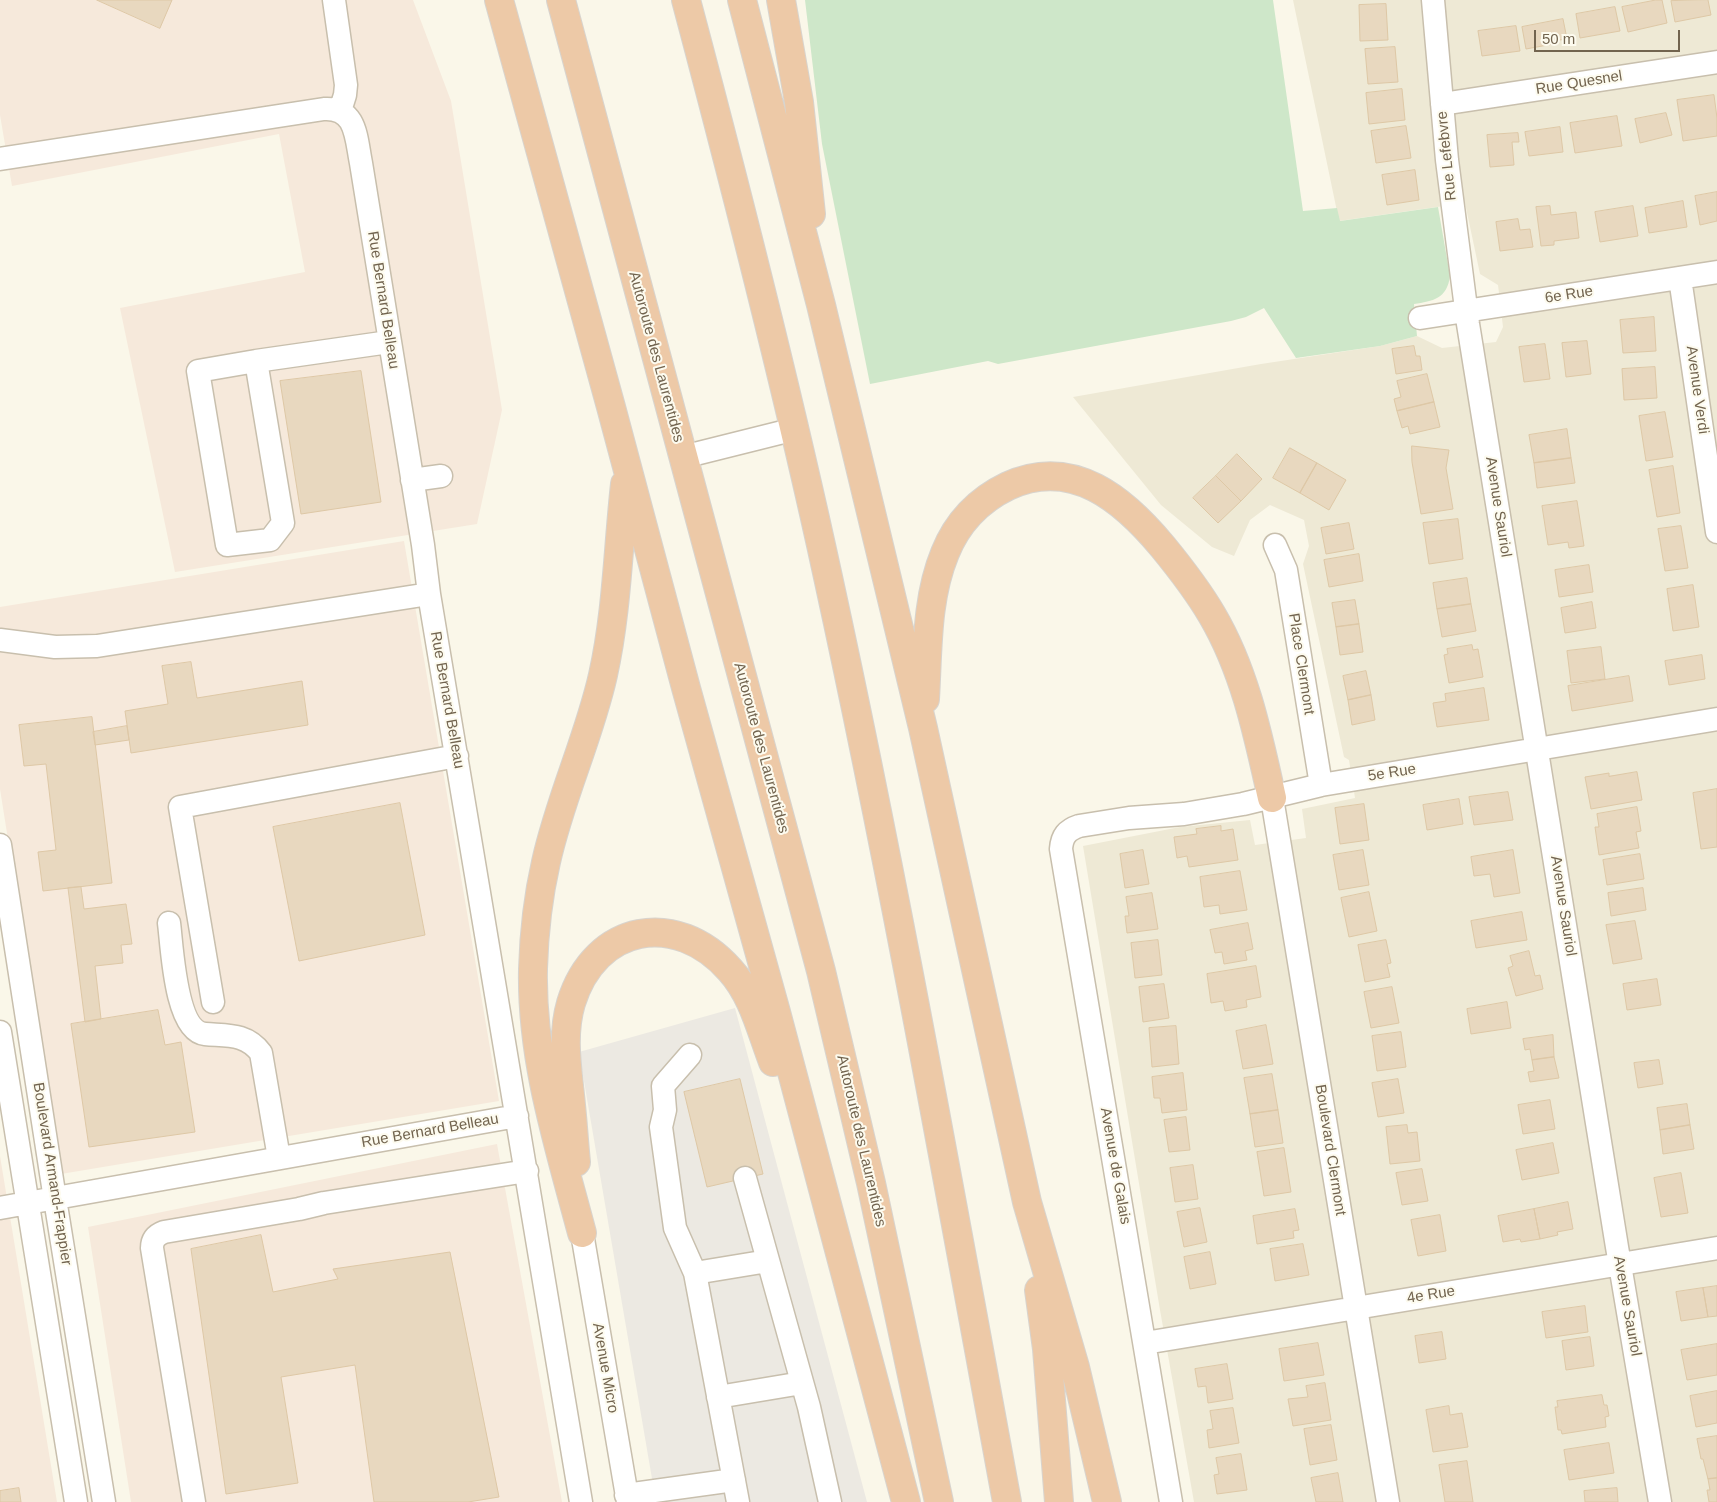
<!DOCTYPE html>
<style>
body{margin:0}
#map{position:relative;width:1717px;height:1502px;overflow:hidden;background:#faf7e9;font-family:Arial,sans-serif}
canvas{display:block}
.scale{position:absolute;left:1534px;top:30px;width:146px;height:22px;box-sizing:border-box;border:2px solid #72644f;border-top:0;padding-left:6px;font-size:15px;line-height:18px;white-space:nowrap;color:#72644f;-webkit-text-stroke:4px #fdfbef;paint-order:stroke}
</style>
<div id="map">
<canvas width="1717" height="1502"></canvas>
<div class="scale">50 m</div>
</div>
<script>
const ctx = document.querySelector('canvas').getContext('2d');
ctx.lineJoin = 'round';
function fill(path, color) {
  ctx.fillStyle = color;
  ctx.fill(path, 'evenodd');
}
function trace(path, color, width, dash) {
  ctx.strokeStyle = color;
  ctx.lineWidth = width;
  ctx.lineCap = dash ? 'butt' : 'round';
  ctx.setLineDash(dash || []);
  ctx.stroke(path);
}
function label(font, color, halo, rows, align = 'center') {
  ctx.font = font + ' Arial,sans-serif';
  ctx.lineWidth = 4;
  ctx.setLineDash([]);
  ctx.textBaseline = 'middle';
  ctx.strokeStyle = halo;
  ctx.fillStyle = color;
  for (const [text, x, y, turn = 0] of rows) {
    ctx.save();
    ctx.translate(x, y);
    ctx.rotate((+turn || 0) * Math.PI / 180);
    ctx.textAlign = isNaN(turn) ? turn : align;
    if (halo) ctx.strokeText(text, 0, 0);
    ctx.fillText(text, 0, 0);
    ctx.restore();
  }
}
fill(new Path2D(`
 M 1293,0 L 1717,0 L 1717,1502 L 1194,1502 L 1160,1310 L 1083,846 L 1180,827 L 1250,820 L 1255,845 L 1306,838 L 1302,809 L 1355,798 L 1349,760 L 1344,757 L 1303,564 L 1309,546 L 1304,520 L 1270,505 L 1250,520 L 1234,556 L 1212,547 L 1161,505 L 1073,397 L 1261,364 L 1380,346 L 1417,336 L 1442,348 L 1496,342 L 1503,327 L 1498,285 L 1480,274 L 1465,203 L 1339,221 Z`), '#eee9d5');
fill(new Path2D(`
 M 0,0 L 413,0 L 451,101 L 502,410 L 477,524 L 175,572 L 120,308 L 305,272 L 279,134 L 12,186 L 0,115 Z
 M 404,541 L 499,1101 L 61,1174 L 0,789 L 0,607 Z
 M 497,1144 L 562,1502 L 131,1502 L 88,1227 Z
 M 0,1156 L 57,1502 L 0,1502 Z`), '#f6e9db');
fill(new Path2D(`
 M 735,1008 L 867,1502 L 656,1502 L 579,1052 Z`), '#ece9e2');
fill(new Path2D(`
 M 805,0 L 1273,0 L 1303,211 L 1337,208 L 1340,221 L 1438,207 L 1450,276 C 1447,299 1433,301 1414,304 L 1417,336 L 1380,346 L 1296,358 L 1264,308 L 1246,317 L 1231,321 L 998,364 L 988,361 L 870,384 L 822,144 Z`), '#cee7c9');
const building = new Path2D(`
 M 97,0 L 172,0 L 160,28 Z
 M 1656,0 L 1662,0 L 1667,23 L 1628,32 L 1622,7 Z
 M 1708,0 L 1711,15 L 1675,22 L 1671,1 Z
 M 1386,4 L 1388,40 L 1360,41 L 1359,5 Z
 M 1615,7 L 1620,31 L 1580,38 L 1576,14 Z
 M 1563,19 L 1567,39 L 1552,41 L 1553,44 L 1526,49 L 1522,27 Z
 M 1516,26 L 1520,51 L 1482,56 L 1478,31 Z
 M 1395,47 L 1398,82 L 1368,84 L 1365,49 Z
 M 1402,89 L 1405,120 L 1369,124 L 1366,93 Z
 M 1714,95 L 1717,118 L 1717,136 L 1683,141 L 1677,100 Z
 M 1666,113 L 1672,135 L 1640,143 L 1635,119 Z
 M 1617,116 L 1622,146 L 1575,153 L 1570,123 Z
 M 1406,126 L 1411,158 L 1376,163 L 1371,131 Z
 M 1560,127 L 1563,152 L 1529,156 L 1525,132 Z
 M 1518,133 L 1519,142 L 1512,142 L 1514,165 L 1490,167 L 1487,135 Z
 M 1415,170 L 1419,200 L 1387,205 L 1382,175 Z
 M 1717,192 L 1717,221 L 1700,225 L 1695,196 Z
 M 1683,201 L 1687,227 L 1649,233 L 1645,208 Z
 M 1550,206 L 1551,215 L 1576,212 L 1579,238 L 1554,241 L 1554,245 L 1541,246 L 1536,207 Z
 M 1633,206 L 1638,236 L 1600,242 L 1595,212 Z
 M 1518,219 L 1520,230 L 1530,229 L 1533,247 L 1500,251 L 1496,222 Z
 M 1654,317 L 1656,351 L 1623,353 L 1620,320 Z
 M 1587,341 L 1591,374 L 1566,377 L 1562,343 Z
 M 1545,344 L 1550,379 L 1524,382 L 1519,347 Z
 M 1414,346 L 1416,356 L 1420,356 L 1422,370 L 1396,374 L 1392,349 Z
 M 1655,367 L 1657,398 L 1624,400 L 1622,369 Z
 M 361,371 L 381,502 L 301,514 L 280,381 Z
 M 1427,374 L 1434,402 L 1397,411 L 1394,399 L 1401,397 L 1397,381 Z
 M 1434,402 L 1440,427 L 1410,434 L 1408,426 L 1402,428 L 1397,411 Z
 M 1665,412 L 1673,457 L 1646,461 L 1639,416 Z
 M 1567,429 L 1571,458 L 1534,463 L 1529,435 Z
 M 1412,446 L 1449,450 L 1446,468 L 1453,509 L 1421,514 L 1412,462 Z
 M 1290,448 L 1317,463 L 1300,493 L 1273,478 Z
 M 1237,454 L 1262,479 L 1241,501 L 1216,476 Z
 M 1571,458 L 1575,483 L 1537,488 L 1534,463 Z
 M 1317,463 L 1346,480 L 1329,510 L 1300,493 Z
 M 1673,466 L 1680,513 L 1657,517 L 1649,470 Z
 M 1216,476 L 1241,501 L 1218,523 L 1193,498 Z
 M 1577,501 L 1584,546 L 1569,548 L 1568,542 L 1548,545 L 1542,506 Z
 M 1458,519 L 1463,559 L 1429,564 L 1423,523 Z
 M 1349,523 L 1354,549 L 1326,554 L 1321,528 Z
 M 1681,526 L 1688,568 L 1665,571 L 1658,529 Z
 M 1359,554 L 1363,581 L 1329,587 L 1324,560 Z
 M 1589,565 L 1593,592 L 1559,597 L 1555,570 Z
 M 1467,578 L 1471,604 L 1437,609 L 1433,583 Z
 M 1693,585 L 1699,627 L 1673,631 L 1667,589 Z
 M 1355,600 L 1359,624 L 1336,627 L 1332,603 Z
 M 1592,602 L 1596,628 L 1565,633 L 1561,608 Z
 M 1471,604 L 1476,631 L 1442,637 L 1437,609 Z
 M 1359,624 L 1363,652 L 1340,655 L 1336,627 Z
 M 1472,645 L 1473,650 L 1478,649 L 1483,677 L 1449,683 L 1444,655 L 1448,654 L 1447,649 Z
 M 1601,647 L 1605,679 L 1571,683 L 1567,651 Z
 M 1702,655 L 1705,679 L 1669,685 L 1665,661 Z
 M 191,662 L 197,698 L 302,681 L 308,725 L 131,753 L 125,711 L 168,704 L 162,666 Z
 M 1366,671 L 1371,695 L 1348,700 L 1343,676 Z
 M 1629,676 L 1633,701 L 1572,711 L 1568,686 Z
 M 1484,688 L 1489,720 L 1437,727 L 1433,703 L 1446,701 L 1445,694 Z
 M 1371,695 L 1375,720 L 1352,725 L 1348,700 Z
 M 92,717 L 112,883 L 43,891 L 38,852 L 56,850 L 46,764 L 24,766 L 19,725 Z
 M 127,726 L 129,740 L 95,745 L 93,732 Z
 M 1637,772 L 1642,800 L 1591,809 L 1585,777 L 1609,773 L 1609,776 Z
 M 1717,789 L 1717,847 L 1701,849 L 1693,793 Z
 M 1508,792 L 1513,820 L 1474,825 L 1469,797 Z
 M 1459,799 L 1463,824 L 1427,830 L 1423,805 Z
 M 400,803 L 425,935 L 299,961 L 273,827 Z
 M 1364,804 L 1369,840 L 1340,844 L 1335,808 Z
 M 1637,807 L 1641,831 L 1636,832 L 1639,848 L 1599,855 L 1595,827 L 1599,827 L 1597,814 Z
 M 1221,826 L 1221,831 L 1233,829 L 1238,860 L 1189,867 L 1187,856 L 1177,858 L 1174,837 L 1197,834 L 1196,829 Z
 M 1143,850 L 1149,884 L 1125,888 L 1120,854 Z
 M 1363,850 L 1369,885 L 1339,890 L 1333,855 Z
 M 1513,850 L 1520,893 L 1494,897 L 1490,874 L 1474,876 L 1471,857 Z
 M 1640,854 L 1644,879 L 1607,885 L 1603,860 Z
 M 1240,871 L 1247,910 L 1220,914 L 1219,905 L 1204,907 L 1200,877 Z
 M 81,887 L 84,909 L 126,904 L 132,944 L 121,945 L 123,963 L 95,966 L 101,1019 L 85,1022 L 68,888 Z
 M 1643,888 L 1646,910 L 1611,916 L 1608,893 Z
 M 1369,892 L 1377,931 L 1349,937 L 1341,898 Z
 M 1152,893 L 1158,929 L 1127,933 L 1125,916 L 1129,916 L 1126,897 Z
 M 1522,912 L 1527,940 L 1476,948 L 1471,921 Z
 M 1635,921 L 1642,959 L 1613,964 L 1606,925 Z
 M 1248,923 L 1253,949 L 1245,951 L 1247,960 L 1224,964 L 1222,952 L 1215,953 L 1210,930 Z
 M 1158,940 L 1162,975 L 1135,978 L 1131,943 Z
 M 1386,940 L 1391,963 L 1387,964 L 1390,977 L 1365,982 L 1358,945 Z
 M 1529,951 L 1535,976 L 1540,975 L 1543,989 L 1516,996 L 1508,968 L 1513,966 L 1510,956 Z
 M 1256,966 L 1261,997 L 1246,1000 L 1247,1007 L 1225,1011 L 1223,1001 L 1211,1003 L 1207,974 Z
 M 1657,979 L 1661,1005 L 1627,1010 L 1623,984 Z
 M 1164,984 L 1169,1018 L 1143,1022 L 1139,987 Z
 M 1392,987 L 1399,1023 L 1371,1028 L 1364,992 Z
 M 1507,1002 L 1511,1028 L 1471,1034 L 1467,1009 Z
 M 158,1010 L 165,1045 L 181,1042 L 195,1132 L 89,1147 L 71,1024 Z
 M 1266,1025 L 1273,1064 L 1243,1069 L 1236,1031 Z
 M 1176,1026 L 1179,1064 L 1152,1067 L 1149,1028 Z
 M 1401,1032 L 1406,1067 L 1377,1071 L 1372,1036 Z
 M 1553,1035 L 1554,1057 L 1532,1060 L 1530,1049 L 1525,1050 L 1523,1039 Z
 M 1554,1057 L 1559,1078 L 1530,1082 L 1528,1072 L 1534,1071 L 1532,1060 Z
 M 1659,1060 L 1663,1084 L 1638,1088 L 1634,1063 Z
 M 1183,1073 L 1187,1110 L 1162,1113 L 1160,1098 L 1154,1098 L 1152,1077 Z
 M 1272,1074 L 1278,1110 L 1250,1114 L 1244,1078 Z
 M 740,1079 L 763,1174 L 707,1187 L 684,1092 Z
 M 1398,1079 L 1404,1113 L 1378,1117 L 1372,1083 Z
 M 1550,1100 L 1555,1129 L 1523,1134 L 1518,1105 Z
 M 1687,1104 L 1690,1125 L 1660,1130 L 1657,1108 Z
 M 1278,1110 L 1283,1143 L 1255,1147 L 1250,1114 Z
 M 1186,1117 L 1190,1150 L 1169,1152 L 1164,1120 Z
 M 1407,1125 L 1408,1133 L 1417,1132 L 1420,1161 L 1390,1164 L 1386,1127 Z
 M 1690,1125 L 1694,1149 L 1663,1154 L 1660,1130 Z
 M 1553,1143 L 1559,1173 L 1522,1180 L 1516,1150 Z
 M 1284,1148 L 1291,1192 L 1264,1196 L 1257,1152 Z
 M 1193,1165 L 1198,1199 L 1175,1202 L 1170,1168 Z
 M 1422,1169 L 1428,1201 L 1402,1205 L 1396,1173 Z
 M 1681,1173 L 1688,1213 L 1661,1217 L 1654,1178 Z
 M 1568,1202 L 1573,1229 L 1557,1232 L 1558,1235 L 1540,1239 L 1534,1209 Z
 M 1200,1208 L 1207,1242 L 1184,1247 L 1177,1212 Z
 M 1295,1209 L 1299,1230 L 1293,1231 L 1294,1238 L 1257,1244 L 1253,1216 Z
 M 1534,1209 L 1540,1239 L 1521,1242 L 1520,1239 L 1503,1242 L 1498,1216 Z
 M 1440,1215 L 1446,1251 L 1418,1256 L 1411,1220 Z
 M 261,1235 L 273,1292 L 338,1279 L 333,1269 L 450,1252 L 499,1497 L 468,1502 L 374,1502 L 355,1365 L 281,1377 L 298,1483 L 226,1494 L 191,1249 Z
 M 1303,1244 L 1309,1275 L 1275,1281 L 1270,1249 Z
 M 1210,1252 L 1216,1284 L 1190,1289 L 1184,1257 Z
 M 1717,1286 L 1717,1316 L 1708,1317 L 1703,1288 Z
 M 1703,1288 L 1708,1317 L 1681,1321 L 1676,1292 Z
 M 1585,1306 L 1588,1332 L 1546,1338 L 1542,1312 Z
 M 1442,1332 L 1446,1359 L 1419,1363 L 1415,1336 Z
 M 1590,1337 L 1594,1366 L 1566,1370 L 1562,1341 Z
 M 1318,1343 L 1324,1375 L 1284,1381 L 1279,1349 Z
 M 1717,1344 L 1717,1375 L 1687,1380 L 1681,1350 Z
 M 1227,1364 L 1233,1399 L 1208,1403 L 1206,1386 L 1198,1387 L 1195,1369 Z
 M 1325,1383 L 1331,1420 L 1293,1426 L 1288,1399 L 1308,1397 L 1306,1386 Z
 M 1717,1391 L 1717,1423 L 1696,1427 L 1690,1396 Z
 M 1602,1395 L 1604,1405 L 1607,1405 L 1609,1416 L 1605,1417 L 1606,1427 L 1562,1434 L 1561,1430 L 1558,1430 L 1555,1407 L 1558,1407 L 1557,1401 Z
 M 1449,1406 L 1450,1415 L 1462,1413 L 1468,1447 L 1433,1452 L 1426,1410 Z
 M 1233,1408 L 1239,1443 L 1209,1448 L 1207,1430 L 1213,1429 L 1210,1411 Z
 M 1331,1425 L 1337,1460 L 1310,1465 L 1304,1429 Z
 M 1717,1436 L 1717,1478 L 1708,1479 L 1703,1459 L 1701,1459 L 1697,1439 Z
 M 1609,1443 L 1614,1473 L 1569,1480 L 1564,1450 Z
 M 1241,1454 L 1247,1490 L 1217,1494 L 1214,1475 L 1219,1474 L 1216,1458 Z
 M 1467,1461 L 1473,1502 L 1445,1502 L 1439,1465 Z
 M 1338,1473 L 1343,1502 L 1316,1502 L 1311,1478 Z
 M 1717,1478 L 1717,1502 L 1709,1502 L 1707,1490 L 1710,1490 L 1708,1479 Z
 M 19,1488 L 21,1502 L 0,1502 L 0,1491 Z
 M 1617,1488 L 1618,1502 L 1585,1502 L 1584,1491 Z`);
fill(building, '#e8d8bf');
trace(building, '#dec8a6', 1);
const minor = new Path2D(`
 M 334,0 L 346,85 L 345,95 L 340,111
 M 1433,0 L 1447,160 L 1468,324 L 1617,1247 L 1660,1502
 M 1442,104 L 1717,62
 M 0,159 L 324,109 C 357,107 356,139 361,163 L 423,545 L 429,594 L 581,1502
 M 1680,278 L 1717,532
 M 1420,318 L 1717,272
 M 256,361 L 283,523 L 270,540 L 227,545 L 198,371 L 256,361 L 389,342
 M 683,457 L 795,429
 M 412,480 L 441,476
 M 1275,545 L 1286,570 L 1321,785
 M 0,640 L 55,647 L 97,646 L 429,594
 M 1272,798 L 1388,1502
 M 0,845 L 55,1199 L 104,1502
 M 169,923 C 172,945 175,1031 205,1034 C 227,1036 246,1033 261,1053 L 279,1158
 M 213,1002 L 180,807 L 457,756
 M 0,1032 L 76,1502
 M 690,1055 L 663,1086 L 665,1110 L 661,1127 L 675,1228 L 695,1273 L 738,1502
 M 745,1178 L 809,1407 L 830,1502
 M 0,1208 L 517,1116
 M 582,1233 L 628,1502
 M 695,1273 L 768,1261
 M 1145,1343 L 1717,1248
 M 718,1397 L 802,1383
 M 626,1495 L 734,1480
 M 194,1502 L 152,1248 C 152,1240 156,1235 164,1232 L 299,1209 L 324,1203 L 527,1171
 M 1171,1502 L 1061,849 C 1062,836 1067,830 1079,826 L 1129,818 L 1184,814 L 1243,804 L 1321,785 L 1717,719`);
const highway = new Path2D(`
 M 499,0 L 611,407 L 686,688 L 776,1012 L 906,1502
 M 561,0 L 821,971 L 871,1183 L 939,1502
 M 686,0 C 737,192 786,383 828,577 C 895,884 950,1193 1007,1502
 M 742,0 L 821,305 L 923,728 L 1027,1202 L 1075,1367 L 1107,1502
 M 781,0 L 799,102 L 811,214
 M 925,699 C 928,650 926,599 945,553 C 957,523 979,500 1008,486 C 1073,456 1124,500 1163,547 C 1181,569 1198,591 1212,615 C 1245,671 1258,735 1272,798
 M 576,1162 C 574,1143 573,1124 571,1105 C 568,1071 561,1037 571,1003 C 595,924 676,909 730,970 C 753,995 761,1031 773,1062
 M 582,1233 C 559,1146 531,1060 533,969 C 534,933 538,897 546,862 C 560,798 589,738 603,675 C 617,612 618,547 625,484
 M 1039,1290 L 1047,1349 L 1059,1502`);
trace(minor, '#c8bfad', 25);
trace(highway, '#d8d4ce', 30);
trace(minor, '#fff', 22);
trace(highway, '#edc9a7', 28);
label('15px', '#72644f', '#fdfbef', [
 ["Rue Quesnel",1579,83,-9],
 ["Rue Lefebvre",1447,156,-96],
 ["6e Rue",1569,295,-9],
 ["Rue Bernard Belleau",383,300,81],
 ["Autoroute des Laurentides",656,357,75],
 ["Avenue Verdi",1697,390,82],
 ["Avenue Sauriol",1498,507,81],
 ["Place Clermont",1301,664,81],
 ["Rue Bernard Belleau",447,700,80],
 ["Autoroute des Laurentides",761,748,75],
 ["5e Rue",1392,773,-9],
 ["Avenue Sauriol",1563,906,81],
 ["Rue Bernard Belleau",430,1131,-10],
 ["Autoroute des Laurentides",861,1141,77],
 ["Boulevard Clermont",1330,1150,81],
 ["Avenue de Galais",1115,1166,80],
 ["Boulevard Armand-Frappier",52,1174,81],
 ["4e Rue",1431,1295,-9],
 ["Avenue Sauriol",1627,1306,80],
 ["Avenue Micro",605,1368,80]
]);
</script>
